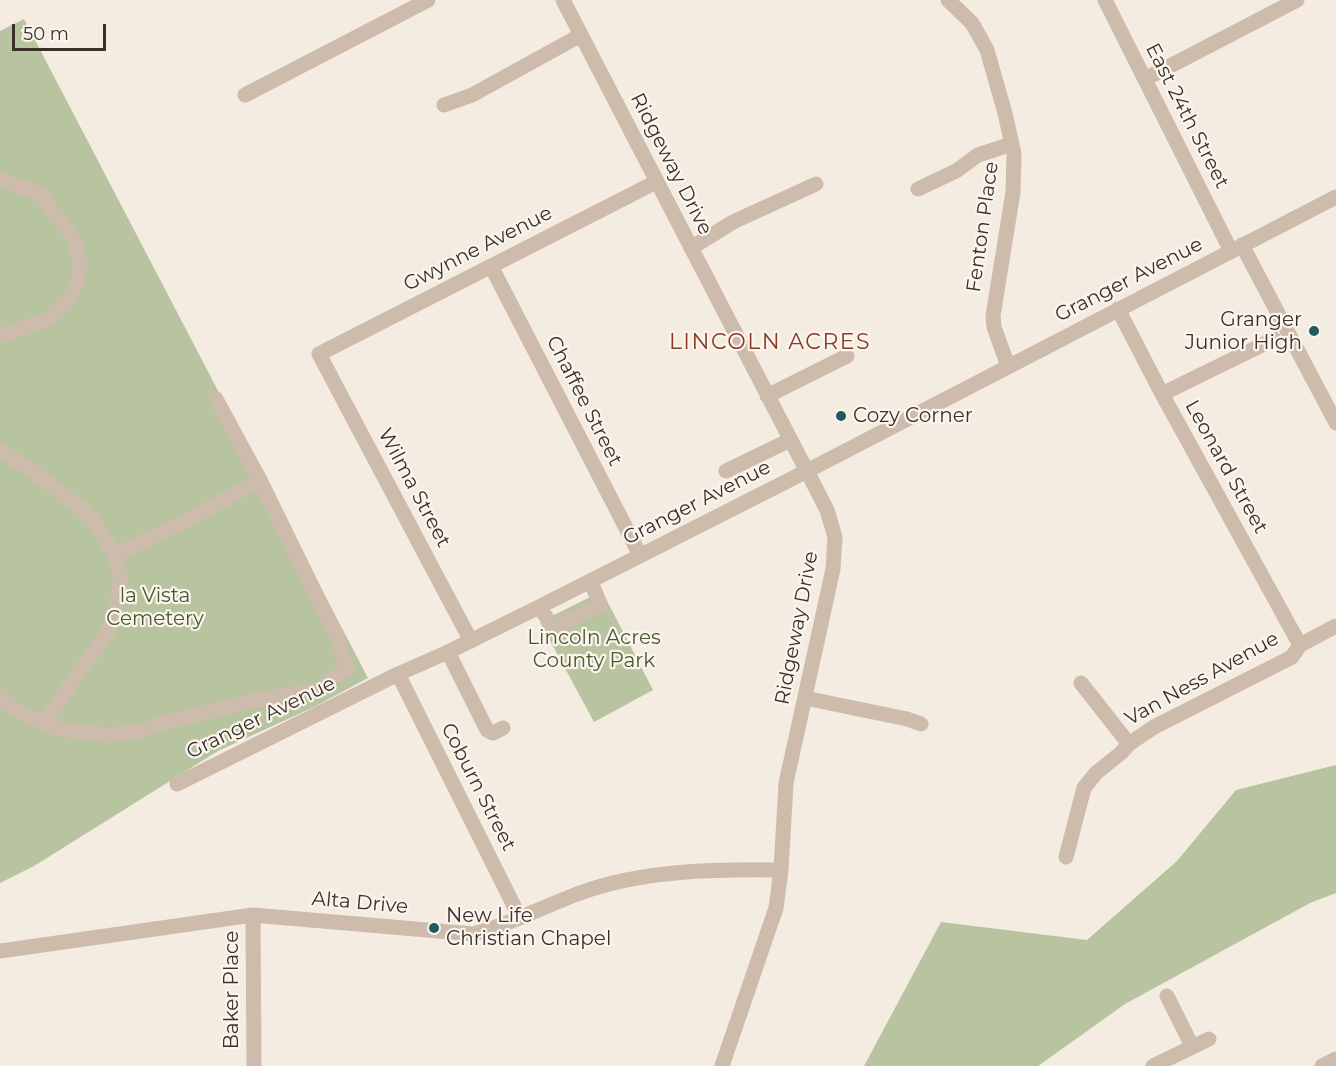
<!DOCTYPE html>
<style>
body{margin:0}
#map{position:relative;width:1336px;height:1066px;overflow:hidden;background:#f4ebe1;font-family:Montserrat,sans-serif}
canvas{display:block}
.scale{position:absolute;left:12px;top:24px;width:94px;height:27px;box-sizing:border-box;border:3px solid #3b302b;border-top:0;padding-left:8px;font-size:18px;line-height:21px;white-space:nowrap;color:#3b302b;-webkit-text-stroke:4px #fbf5ee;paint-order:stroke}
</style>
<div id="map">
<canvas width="1336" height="1066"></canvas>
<div class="scale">50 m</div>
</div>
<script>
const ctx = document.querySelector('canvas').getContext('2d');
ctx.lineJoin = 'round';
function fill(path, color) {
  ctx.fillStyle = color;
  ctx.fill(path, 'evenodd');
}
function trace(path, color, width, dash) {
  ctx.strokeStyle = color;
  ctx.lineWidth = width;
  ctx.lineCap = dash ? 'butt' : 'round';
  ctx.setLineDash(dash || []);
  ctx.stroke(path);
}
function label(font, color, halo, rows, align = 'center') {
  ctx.font = font + ' Montserrat,sans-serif';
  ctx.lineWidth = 4.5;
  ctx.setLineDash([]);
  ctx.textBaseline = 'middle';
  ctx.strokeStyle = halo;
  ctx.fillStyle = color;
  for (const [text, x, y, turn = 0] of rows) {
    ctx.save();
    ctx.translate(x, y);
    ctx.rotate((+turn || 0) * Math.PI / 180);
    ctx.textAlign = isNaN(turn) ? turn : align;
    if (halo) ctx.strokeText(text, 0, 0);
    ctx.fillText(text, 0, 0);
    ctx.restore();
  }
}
fill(new Path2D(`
 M 24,19 L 368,678 L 314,707 L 218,751 L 34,866 L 0,883 L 0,31 Z
 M 602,591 L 653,690 L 594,722 L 540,622 Z
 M 1336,765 L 1336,893 L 1310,903 L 1125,1004 L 1038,1066 L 864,1066 L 941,922 L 1087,940 L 1177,861 L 1236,790 Z`), '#b8c4a0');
trace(new Path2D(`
 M 563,0 L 827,510 L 835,537 L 833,569 L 786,783 L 781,870 L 776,908 L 722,1066
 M 948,0 L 972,23 L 987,50 L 1005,113 L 1014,154 L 1013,192 L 993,316 L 994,327 L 1008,366
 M 1105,0 L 1231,251
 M 1145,79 L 1297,0
 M 245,95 L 428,0
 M 444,105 L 472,95 L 581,35
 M 0,179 L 40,194 L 75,241 L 80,262 L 78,281 L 69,300 L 50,319 L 0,336
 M 918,189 L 956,171 L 978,155 L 1012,144
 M 1242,245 L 1336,423
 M 691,248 L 733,222 L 816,184
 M 491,266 L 640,555
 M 1118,309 L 1162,394 L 1300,645
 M 1162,394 L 1274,339
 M 767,396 L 847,356
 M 0,450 L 41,477 L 84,511 L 97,525 L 114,555 L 121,579 L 118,597 L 108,632 L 43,723
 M 726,471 L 790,440
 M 114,555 L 186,521 L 260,480
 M 539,607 L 554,628 L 600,605 L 591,581
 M 471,641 L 319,354 L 656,182
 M 448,652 L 487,730 L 493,733 L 503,728
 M 398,674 L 520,918
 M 1081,683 L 1129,744
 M 0,696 L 16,710 L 43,723 L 59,729 L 108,735 L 139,731 L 166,722 L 256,700 L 317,690 L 347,668 L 338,639 L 260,480 L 216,399
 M 805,698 L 907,719 L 921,724
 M 177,784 L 398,674 L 448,652 L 539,607 L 807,471 L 1336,197
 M 1066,857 L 1084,788 L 1096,773 L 1121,753 L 1129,744 L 1154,727 L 1292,657 L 1300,645 L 1336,626
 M 253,915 L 254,1066
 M 0,951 L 253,915 L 473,934 C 510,925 544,906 580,893 C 642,870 717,869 781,870
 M 1167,996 L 1192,1046
 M 1153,1066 L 1209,1039
 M 1322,1066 L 1336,1059`), '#cdbbac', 15);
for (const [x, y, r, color] of [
 [1314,331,6,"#1f5a5e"],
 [841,416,6,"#1f5a5e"],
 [434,928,6,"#1f5a5e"]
]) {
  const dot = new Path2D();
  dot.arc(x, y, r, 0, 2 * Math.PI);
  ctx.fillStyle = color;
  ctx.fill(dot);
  trace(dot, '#fbf5ee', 2);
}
label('20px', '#3b302b', '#fbf5ee', [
 ["East 24th Street",1187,116,63],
 ["Ridgeway Drive",671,164,63],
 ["Fenton Place",983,227,-82],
 ["Gwynne Avenue",478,249,-27],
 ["Granger Avenue",1129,280,-27],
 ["Chaffee Street",584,401,63],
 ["Leonard Street",1226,467,61],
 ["Wilma Street",414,488,62],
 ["Granger Avenue",697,503,-27],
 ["Ridgeway Drive",797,628,-79],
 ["Van Ness Avenue",1202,679,-29],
 ["Granger Avenue",261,718,-26],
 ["Coburn Street",478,787,63],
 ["Alta Drive",360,903,5],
 ["Baker Place",232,990,-90]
]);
label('20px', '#3b302b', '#fbf5ee', [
 ["Granger",1302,320,"right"],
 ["Junior High",1302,343,"right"],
 ["Cozy Corner",853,416],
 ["New Life",446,916],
 ["Christian Chapel",446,939]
], 'left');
label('20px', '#4a5a2e', '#fbf5ee', [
 ["la Vista",155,596],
 ["Cemetery",155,619],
 ["Lincoln Acres",594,638],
 ["County Park",594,661]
]);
ctx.letterSpacing = '1.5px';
label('22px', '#8c3b22', '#fbf5ee', [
 ["LINCOLN ACRES",770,343]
]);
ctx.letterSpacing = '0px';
</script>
